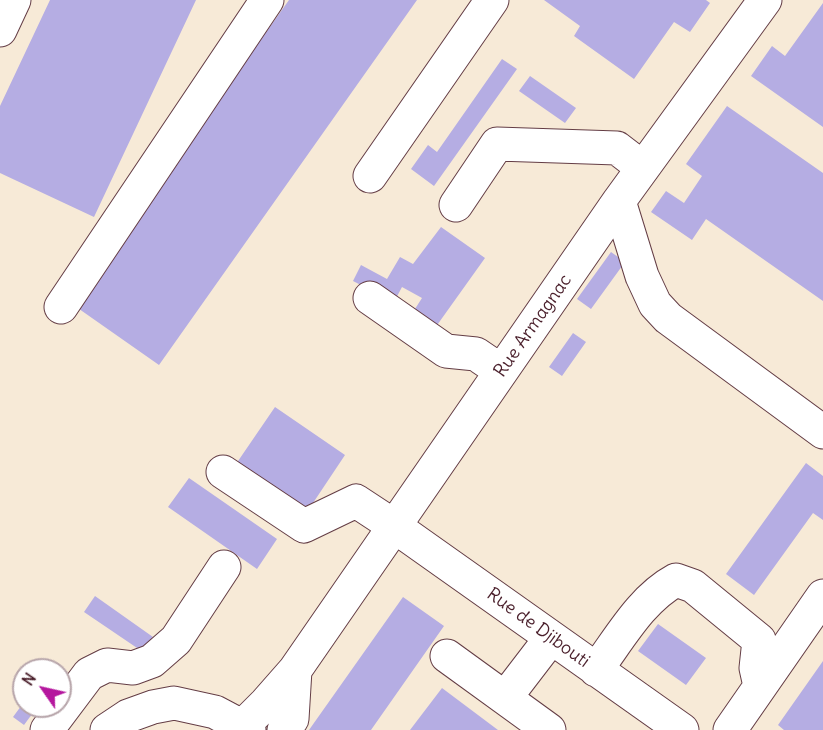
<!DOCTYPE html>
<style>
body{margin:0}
#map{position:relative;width:823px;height:730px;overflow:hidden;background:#f7ead7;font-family:Delius,sans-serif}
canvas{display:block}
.north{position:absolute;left:12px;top:658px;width:60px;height:60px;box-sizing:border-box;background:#fff;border:2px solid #b7a5aa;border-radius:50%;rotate:304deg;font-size:16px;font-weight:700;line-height:24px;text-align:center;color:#4a1f2b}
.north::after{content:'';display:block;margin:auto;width:21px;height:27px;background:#b5179e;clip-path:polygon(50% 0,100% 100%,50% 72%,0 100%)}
</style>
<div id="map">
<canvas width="823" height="730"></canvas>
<div class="north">N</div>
</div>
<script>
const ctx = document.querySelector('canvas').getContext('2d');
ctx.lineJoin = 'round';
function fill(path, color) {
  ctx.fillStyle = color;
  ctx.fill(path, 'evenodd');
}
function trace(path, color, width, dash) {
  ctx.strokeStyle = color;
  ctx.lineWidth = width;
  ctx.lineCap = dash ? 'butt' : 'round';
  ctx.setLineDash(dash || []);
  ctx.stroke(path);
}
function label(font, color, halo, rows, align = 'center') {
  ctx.font = font + ' Delius,sans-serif';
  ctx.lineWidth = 4.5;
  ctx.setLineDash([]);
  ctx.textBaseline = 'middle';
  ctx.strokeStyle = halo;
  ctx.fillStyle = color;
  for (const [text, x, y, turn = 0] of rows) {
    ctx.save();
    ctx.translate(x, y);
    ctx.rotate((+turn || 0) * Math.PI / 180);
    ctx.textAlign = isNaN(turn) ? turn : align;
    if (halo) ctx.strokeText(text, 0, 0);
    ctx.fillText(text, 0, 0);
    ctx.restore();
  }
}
fill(new Path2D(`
 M 50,0 L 196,0 L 94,217 L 0,173 L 0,106 Z
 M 289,0 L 417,0 L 159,365 L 72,304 Z
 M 544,0 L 706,0 L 710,3 L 690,32 L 674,22 L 634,79 L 574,36 L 580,26 Z
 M 823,3 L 823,127 L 751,76 L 772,46 L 785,56 Z
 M 502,59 L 517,69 L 434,186 L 411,169 L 428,145 L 437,152 Z
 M 530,76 L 576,108 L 565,123 L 519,91 Z
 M 727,106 L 823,173 L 823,301 L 706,219 L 692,240 L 651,212 L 666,191 L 684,203 L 702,176 L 686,164 Z
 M 441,227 L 485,258 L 435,328 L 413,312 L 422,298 L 402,287 L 394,302 L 353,281 L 361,265 L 387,279 L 400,257 L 413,264 Z
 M 611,252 L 625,262 L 591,309 L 577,299 Z
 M 573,333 L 586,342 L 562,376 L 549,367 Z
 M 275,407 L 345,455 L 307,512 L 236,464 Z
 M 806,463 L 823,476 L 823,520 L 813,513 L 754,595 L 726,574 Z
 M 189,478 L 277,539 L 257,569 L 168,507 Z
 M 95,596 L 153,637 L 143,652 L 84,612 Z
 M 403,597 L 444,626 L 371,730 L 309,730 Z
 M 658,624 L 706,658 L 686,685 L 638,651 Z
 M 823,661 L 823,730 L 784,730 L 778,725 Z
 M 442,688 L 498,730 L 410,730 Z
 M 24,702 L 24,706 L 38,706 L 24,725 L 13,717 Z`), '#b5ade3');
const minor = new Path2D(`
 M 0,30 L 14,0
 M 370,176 L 492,0
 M 619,201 L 642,276 L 655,304 L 668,318 L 823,432
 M 456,205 L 497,144 L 617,148 L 643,168
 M 370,298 L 446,351 L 476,354 L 501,371
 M 61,307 L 267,0
 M 223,472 L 304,526 L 356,501 L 394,526 L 682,730
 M 447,656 L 549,730
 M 596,670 C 620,638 641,599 676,580 L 693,586 L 759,640 L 756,668 L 760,686
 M 505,698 L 551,638
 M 47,730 L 89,674 L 107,665 L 133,668 L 152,661 L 176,640 L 224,567
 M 107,730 L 128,716 L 153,707 L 174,703 L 215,712 L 249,730
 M 245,730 L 243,726 L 266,703 L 295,670 L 619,201 L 765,0
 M 284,730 L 292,719 L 295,670
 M 730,730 L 823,596`);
trace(minor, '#643d45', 35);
trace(minor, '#fff', 33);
label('18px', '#4a1f2b', '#fff', [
 ["Rue Armagnac",533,326,-55],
 ["Rue de Djibouti",538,628,36]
]);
</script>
